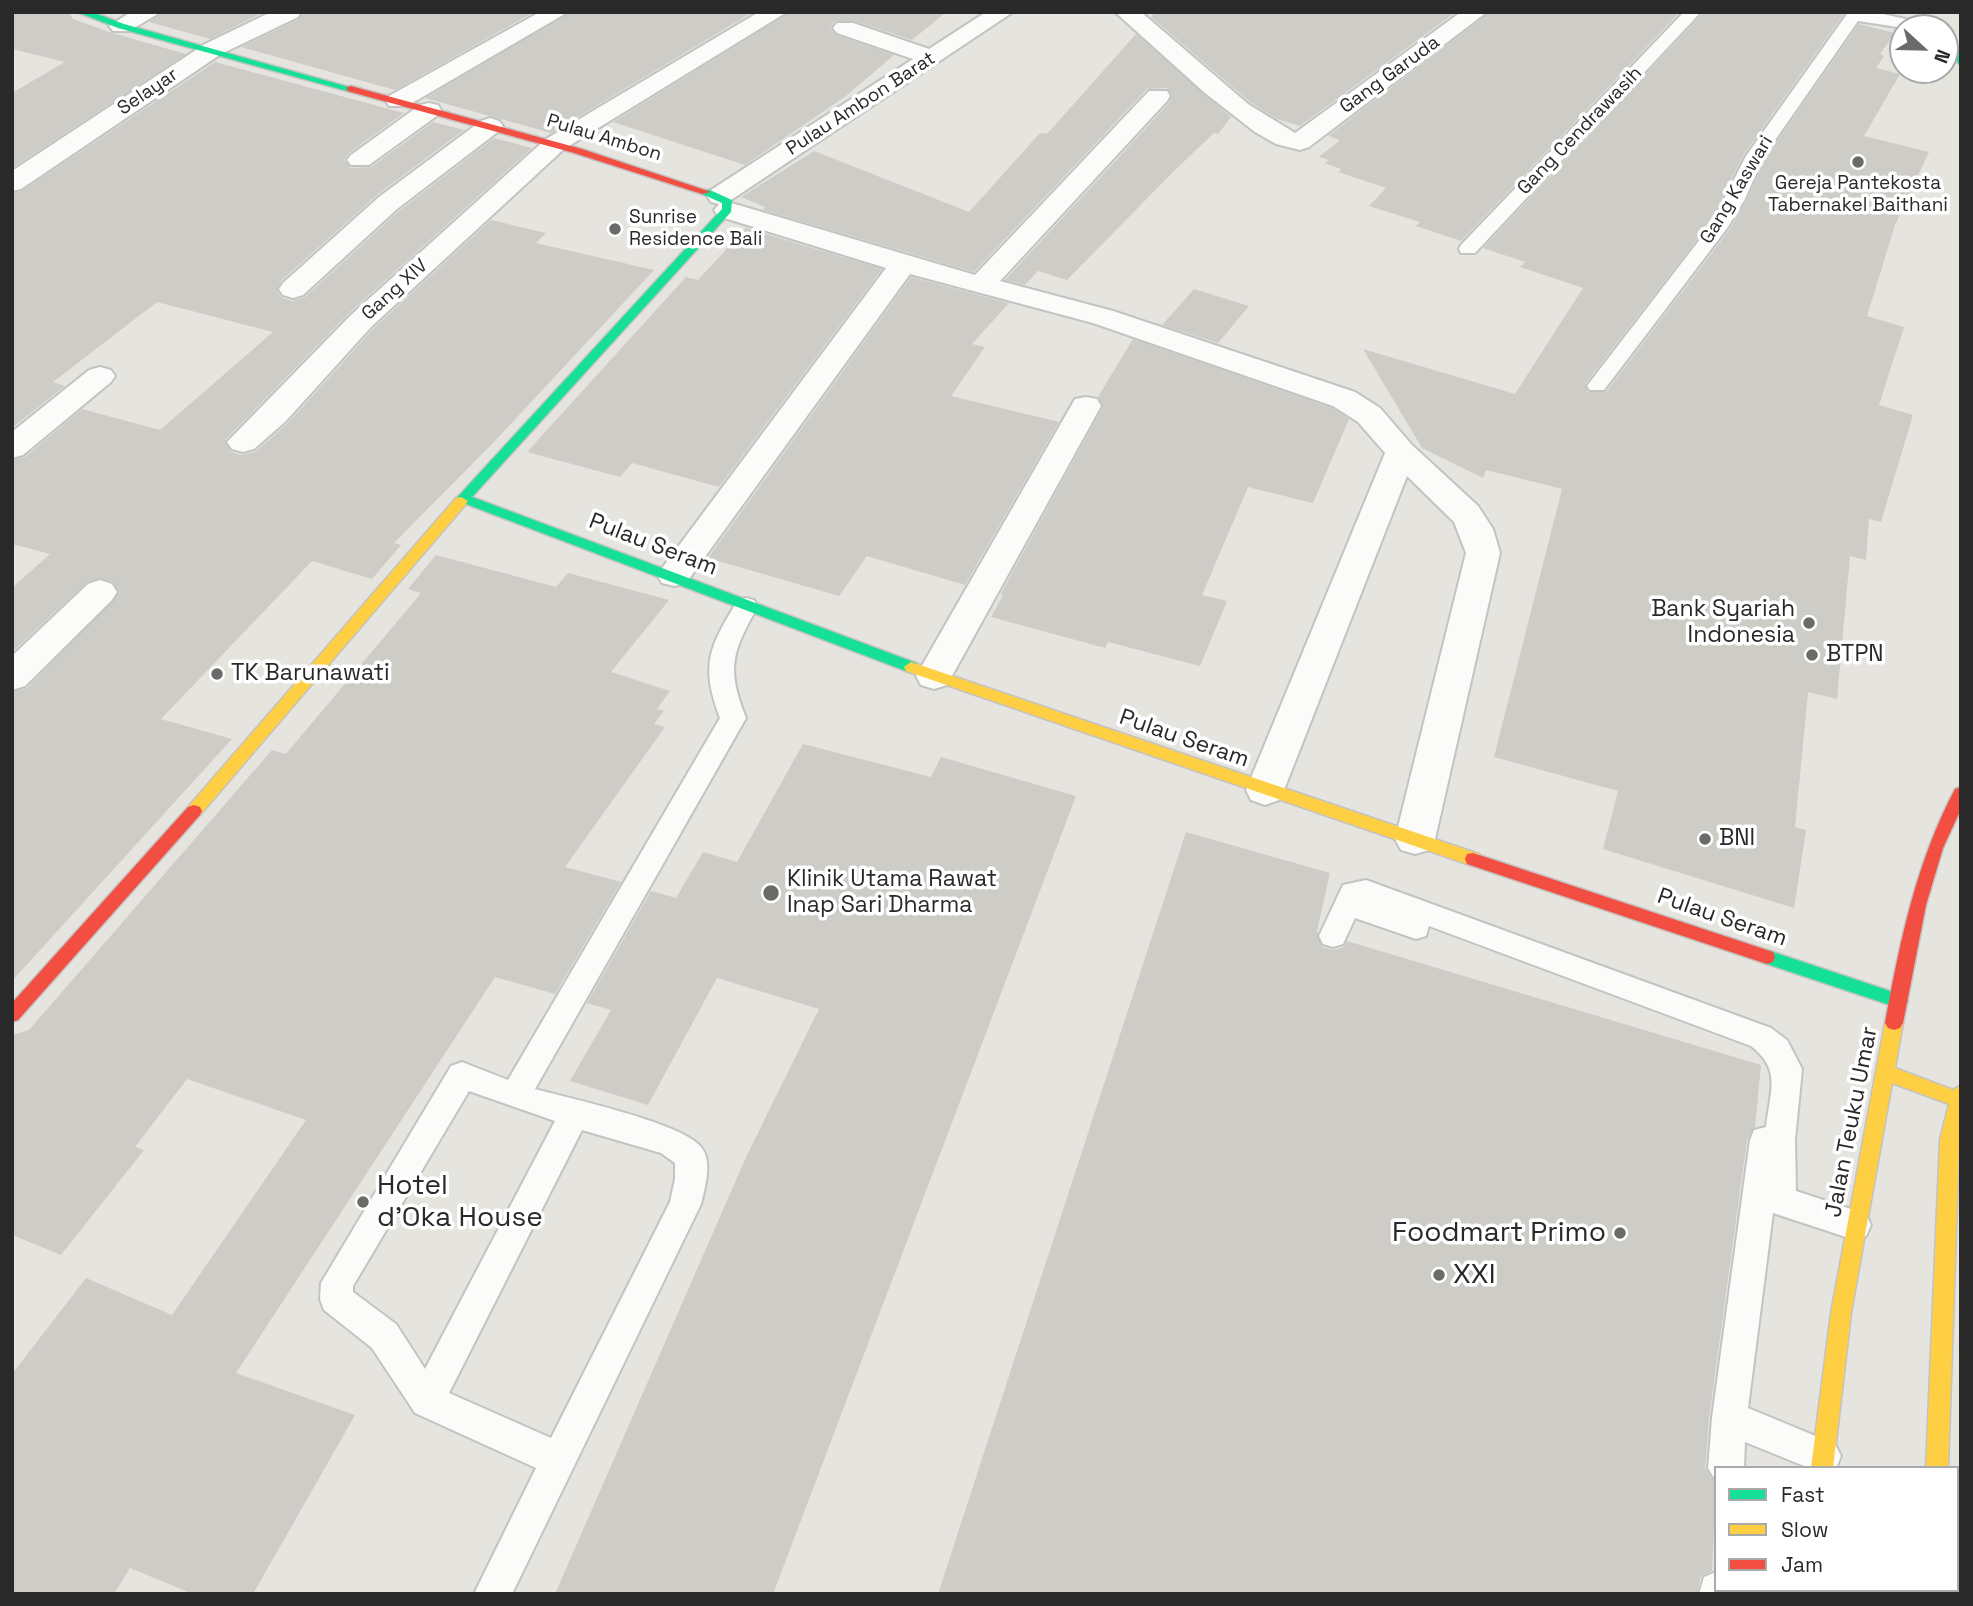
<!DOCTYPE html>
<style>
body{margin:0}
#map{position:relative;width:1973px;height:1606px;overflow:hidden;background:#e6e4de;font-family:"Space Grotesk",sans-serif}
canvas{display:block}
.frame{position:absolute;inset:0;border:14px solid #292929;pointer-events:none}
.legend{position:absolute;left:1714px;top:1466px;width:245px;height:126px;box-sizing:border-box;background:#fff;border:2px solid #a9a9a9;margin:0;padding:9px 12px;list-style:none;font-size:21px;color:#292929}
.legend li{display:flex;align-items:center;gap:14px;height:35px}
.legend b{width:35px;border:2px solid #a9a9a9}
.north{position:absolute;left:1889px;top:14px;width:70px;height:70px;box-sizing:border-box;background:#fff;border:2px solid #a9a9a9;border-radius:50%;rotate:112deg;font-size:19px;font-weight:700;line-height:28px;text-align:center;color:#292929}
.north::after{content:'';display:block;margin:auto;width:24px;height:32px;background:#6b6a68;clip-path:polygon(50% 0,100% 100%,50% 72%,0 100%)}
</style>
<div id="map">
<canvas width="1973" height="1606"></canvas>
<div class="frame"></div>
<ul class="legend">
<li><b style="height:9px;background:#16e098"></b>Fast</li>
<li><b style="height:9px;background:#ffcf43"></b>Slow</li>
<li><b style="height:9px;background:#f24e42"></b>Jam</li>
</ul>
<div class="north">N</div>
</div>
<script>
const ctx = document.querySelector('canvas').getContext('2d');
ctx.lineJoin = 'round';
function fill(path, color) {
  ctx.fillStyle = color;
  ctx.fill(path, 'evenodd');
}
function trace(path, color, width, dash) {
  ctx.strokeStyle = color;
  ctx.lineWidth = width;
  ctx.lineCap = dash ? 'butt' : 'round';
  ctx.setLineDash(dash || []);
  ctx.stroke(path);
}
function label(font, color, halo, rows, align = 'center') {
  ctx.font = font + ' "Space Grotesk",sans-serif';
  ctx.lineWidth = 7;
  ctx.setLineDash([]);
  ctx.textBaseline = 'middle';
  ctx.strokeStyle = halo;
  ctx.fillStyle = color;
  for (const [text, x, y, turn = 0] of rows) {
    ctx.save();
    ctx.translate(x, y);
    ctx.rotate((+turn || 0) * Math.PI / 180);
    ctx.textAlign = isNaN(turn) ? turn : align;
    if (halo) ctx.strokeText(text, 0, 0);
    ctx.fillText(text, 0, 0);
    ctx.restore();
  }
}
fill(new Path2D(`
 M 12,12 L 69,12 L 73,19 L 112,33 L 186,54 L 12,168 L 12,93 L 65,62 L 12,49 Z
 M 164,12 L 264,12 L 210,39 L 149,22 Z
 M 303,12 L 534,12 L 395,90 L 241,47 L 299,19 Z
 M 571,12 L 753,12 L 551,133 L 425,98 Z
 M 790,12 L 946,12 L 912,40 L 854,21 L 835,21 L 830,28 L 836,35 L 894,55 L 846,96 L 745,165 L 613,122 Z
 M 1155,12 L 1456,12 L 1300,126 L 1277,119 L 1250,102 L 1151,17 Z
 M 1490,12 L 1680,12 L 1461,241 L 1416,226 L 1420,222 L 1369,206 L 1386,188 L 1338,172 L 1341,169 L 1325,163 L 1329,160 L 1319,157 L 1340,140 L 1328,136 Z
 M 1704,12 L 1845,12 L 1744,154 L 1709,224 L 1585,384 L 1588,392 L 1606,392 L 1730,229 L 1747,200 L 1766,157 L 1859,24 L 1895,33 L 1880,54 L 1884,56 L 1876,68 L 1900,74 L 1864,136 L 1929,152 L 1895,225 L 1867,316 L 1904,327 L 1879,405 L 1913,415 L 1881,522 L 1869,519 L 1866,560 L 1850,556 L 1837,699 L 1808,692 L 1795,827 L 1806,830 L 1794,908 L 1603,849 L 1618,791 L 1494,757 L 1562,489 L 1486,470 L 1483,478 L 1422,448 L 1363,349 L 1515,394 L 1583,288 L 1520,267 L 1525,262 L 1483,248 Z
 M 1136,34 L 1231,117 L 1218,134 L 1214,133 L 1174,171 L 1067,280 L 1038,271 L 1025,285 L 1005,280 L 1169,103 L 1172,95 L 1167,88 L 1147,89 L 974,272 L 763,210 L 765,207 L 741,197 L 814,151 L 969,212 L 1040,133 L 1047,134 Z
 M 215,62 L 404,113 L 349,153 L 344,160 L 351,168 L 371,167 L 433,122 L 464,130 L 377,195 L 281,281 L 277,290 L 282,298 L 292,301 L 305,297 L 399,211 L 494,138 L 532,148 L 349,313 L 225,440 L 231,452 L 242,455 L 255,452 L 287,424 L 373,329 L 491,220 L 546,233 L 536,243 L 654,270 L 493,443 L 394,543 L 401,545 L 372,579 L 312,561 L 161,719 L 232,739 L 12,981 L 12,692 L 27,688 L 119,593 L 113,582 L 101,578 L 87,582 L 12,652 L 12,588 L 50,554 L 12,544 L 12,460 L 25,457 L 82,409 L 160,430 L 273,332 L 157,302 L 53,382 L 65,386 L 12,428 L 12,193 L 22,191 Z
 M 746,228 L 882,269 L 719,487 L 632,463 L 620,477 L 527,452 L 686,277 L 698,280 Z
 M 911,277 L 1009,303 L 972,344 L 985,347 L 951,396 L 1059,422 L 965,585 L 867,556 L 839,596 L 708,558 Z
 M 1194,289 L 1249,306 L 1218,343 L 1162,325 Z
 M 1133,339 L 1332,408 L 1349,419 L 1313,503 L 1248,487 L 1202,595 L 1227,601 L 1200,666 L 1108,642 L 1105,648 L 991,617 L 1003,595 L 1000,595 L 1103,407 L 1098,397 Z
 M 436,555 L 556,587 L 568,573 L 669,600 L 611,672 L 670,691 L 657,709 L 664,711 L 654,724 L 665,727 L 565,867 L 621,882 L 555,994 L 495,977 L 236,1373 L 355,1415 L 253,1594 L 193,1594 L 130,1568 L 114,1594 L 12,1594 L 12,1374 L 86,1278 L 172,1315 L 306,1120 L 187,1079 L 135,1147 L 144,1150 L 61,1255 L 12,1235 L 12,1035 L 29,1030 L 272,750 L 286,754 L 421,593 L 408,589 Z
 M 803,744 L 931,777 L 941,757 L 1076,796 L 773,1594 L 555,1594 L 747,1155 L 819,1009 L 717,978 L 648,1105 L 570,1081 L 611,1010 L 587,1003 L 651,891 L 676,898 L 703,852 L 737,862 Z
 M 1186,832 L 1330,873 L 1317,931 L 1322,947 L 1334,950 L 1344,947 L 1347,941 L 1761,1065 L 1755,1127 L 1747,1140 L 1709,1418 L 1705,1468 L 1716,1484 L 1712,1571 L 1701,1576 L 1697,1594 L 938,1594 Z`), '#ceccc7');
const lane = new Path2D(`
 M 1684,12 L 1701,12 L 1475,253 L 1461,253 L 1459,249 L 1461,245 Z
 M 1874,12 L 1932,25 L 1934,28 L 1904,28 L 1858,21 L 1764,156 L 1745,199 L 1728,227 L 1604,390 L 1590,390 L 1587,386 L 1590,382 L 1711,225 L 1746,156 L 1847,14 Z
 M 746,598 L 754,600 L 758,606 C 732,652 726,668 746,718 L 535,1089 C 568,1098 683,1123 701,1147 C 713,1161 705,1188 701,1204 L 512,1594 L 474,1594 L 536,1468 L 415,1413 L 372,1348 L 324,1310 L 320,1299 L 321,1283 L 451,1066 L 462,1062 L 508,1080 L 720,718 C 700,665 709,647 738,600 ZM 469,1091 L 555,1121 L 425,1369 L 396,1324 L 353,1292 L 353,1286 ZM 582,1130 L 661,1153 L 675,1163 L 675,1179 L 670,1202 L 551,1438 L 449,1393 Z
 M 1366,880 L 1771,1028 L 1787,1040 L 1802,1069 L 1795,1140 L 1796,1191 L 1866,1214 L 1871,1225 L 1866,1236 L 1855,1240 L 1773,1213 L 1748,1408 L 1835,1444 L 1841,1456 L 1836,1468 L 1809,1468 L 1745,1442 L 1744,1468 L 1716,1468 L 1716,1481 L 1708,1468 L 1712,1418 L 1750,1140 L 1754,1130 L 1766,1127 C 1770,1091 1782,1070 1751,1046 L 1429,926 L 1426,936 L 1416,939 L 1355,918 L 1343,944 L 1333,947 L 1323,944 L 1319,936 L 1343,885 Z
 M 1716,1572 L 1716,1590 L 1735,1590 L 1735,1594 L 1699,1594 L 1704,1577 Z`);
const street = new Path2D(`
 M 131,12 L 161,12 L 129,31 L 113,31 L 109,26 Z
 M 271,12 L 301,12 L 298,17 L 221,54 L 21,189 L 12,191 L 12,171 L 205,44 Z
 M 540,12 L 568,12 L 407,106 L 389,106 L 386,101 L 389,96 Z
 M 759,12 L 787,12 L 564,149 L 371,327 L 285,422 L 254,449 L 243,452 L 232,449 L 227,442 L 351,315 L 546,139 Z
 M 986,12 L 1013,12 L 728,202 L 975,275 L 1149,91 L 1167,91 L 1170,96 L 1167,101 L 1000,281 L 1113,311 L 1355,392 L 1380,408 L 1412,445 L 1478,506 L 1493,529 L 1500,553 L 1435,839 L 1429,850 L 1415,854 L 1401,850 L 1395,839 L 1466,553 L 1454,522 L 1407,476 L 1284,790 L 1279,800 L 1265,805 L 1251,800 L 1246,790 L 1385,453 L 1358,422 L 1333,406 L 1093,323 L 910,274 L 686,583 L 674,586 L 662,583 L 657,575 L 886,268 L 718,216 L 714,210 L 719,204 L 711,202 L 707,196 L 711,190 L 913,59 L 837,33 L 833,28 L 837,23 L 853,23 L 929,49 Z
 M 1115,12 L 1141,12 L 1248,104 L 1295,133 L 1461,12 L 1487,12 L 1309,147 L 1300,150 L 1276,144 L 1255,132 L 1205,93 Z
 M 429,103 L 438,105 L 441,110 L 438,115 L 369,165 L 351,165 L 347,160 L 351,155 L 420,105 Z
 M 490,118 L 499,121 L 503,126 L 499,131 L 397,209 L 303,295 L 293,298 L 283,295 L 279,289 L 283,283 L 379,197 L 481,121 Z
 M 100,367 L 111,370 L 115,376 L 111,382 L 23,455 L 12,458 L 12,432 L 89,370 Z
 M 1086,397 L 1097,399 L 1101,406 L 952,676 L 947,685 L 934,689 L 921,685 L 916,676 L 1071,406 L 1075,399 Z
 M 100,580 L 112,584 L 117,592 L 112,600 L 25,686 L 12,690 L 12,656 L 88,584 Z`);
const fast = new Path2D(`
 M 77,12 L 92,12 L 124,24 L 356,89 L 347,91 L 118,28 Z
 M 1945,33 L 1948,34 L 1961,53 L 1961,64 L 1958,63 L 1945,44 Z
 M 702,190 L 710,190 L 732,200 L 731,212 L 472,497 L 916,663 L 918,667 L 916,671 L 906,671 L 466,504 L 456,504 L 454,501 L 722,209 L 722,203 L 702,194 Z
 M 1767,950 L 1905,996 L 1908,1001 L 1905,1006 L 1899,1008 L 1761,962 L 1759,957 L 1761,952 Z
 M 1920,1590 L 1942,1590 L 1942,1594 L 1920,1594 Z`);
const slow = new Path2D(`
 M 461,497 L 468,501 L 466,504 L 200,815 L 188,815 L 186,811 L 188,807 L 456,498 Z
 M 911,662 L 1479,854 L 1481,859 L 1479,864 L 1467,864 L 906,671 L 904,667 Z
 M 1894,1016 L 1900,1018 L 1903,1023 L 1895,1068 L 1953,1090 L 1961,1085 L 1948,1468 L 1926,1468 L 1940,1139 L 1949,1104 L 1892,1083 L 1851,1313 L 1833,1468 L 1811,1468 L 1831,1313 L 1885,1023 L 1888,1018 Z
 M 1802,1590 L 1824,1590 L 1824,1594 L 1802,1594 Z`);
const jam = new Path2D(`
 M 351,86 L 582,149 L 711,192 L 702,194 L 574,153 L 347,91 L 347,87 Z
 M 1961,787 L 1961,809 L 1943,848 L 1926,905 L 1903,1023 L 1900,1028 L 1894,1030 L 1888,1028 L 1885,1023 C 1900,941 1916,863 1955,789 Z
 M 194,805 L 200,807 L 202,811 L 200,815 L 18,1020 L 12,1022 L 12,1003 L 188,807 Z
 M 1473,853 L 1773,952 L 1775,957 L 1773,962 L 1767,964 L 1467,864 L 1465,859 L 1467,854 Z`);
trace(lane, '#c4c3c3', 4);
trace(street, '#c4c3c3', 4);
trace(fast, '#c4c3c3', 3);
trace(slow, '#c4c3c3', 3);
trace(jam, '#c4c3c3', 3);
fill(lane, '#fbfbfa');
fill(street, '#fbfbfa');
fill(fast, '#16e098');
fill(slow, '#ffcf43');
fill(jam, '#f24e42');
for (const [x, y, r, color] of [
 [1858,162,7,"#6b6a68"],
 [615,229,7,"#6b6a68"],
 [1809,623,7,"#6b6a68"],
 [1812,655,7,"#6b6a68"],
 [217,674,7,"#6b6a68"],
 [1705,839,7,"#6b6a68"],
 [771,893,9,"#6b6a68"],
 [363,1202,7,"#6b6a68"],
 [1620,1233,7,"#6b6a68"],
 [1439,1275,7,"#6b6a68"]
]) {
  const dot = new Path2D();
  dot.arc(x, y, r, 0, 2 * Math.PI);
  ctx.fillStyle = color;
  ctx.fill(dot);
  trace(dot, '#fff', 2.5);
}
label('19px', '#292929', '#fff', [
 ["Gang Garuda",1390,75,-36],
 ["Selayar",148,92,-34],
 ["Pulau Ambon Barat",861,104,-33],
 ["Gang Cendrawasih",1580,131,-46],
 ["Pulau Ambon",604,138,17],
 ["Gang Kaswari",1737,190,-59],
 ["Gang XIV",395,290,-42]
]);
label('19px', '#292929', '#fff', [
 ["Gereja Pantekosta",1858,184],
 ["Tabernakel Baithani",1858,206],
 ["Sunrise",629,218,"left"],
 ["Residence Bali",629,240,"left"]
]);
label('23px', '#292929', '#fff', [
 ["Pulau Seram",653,545,21],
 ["Pulau Seram",1184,739,19],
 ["Pulau Seram",1722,918,19],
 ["Jalan Teuku Umar",1852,1122,-79]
]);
label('23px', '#292929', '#fff', [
 ["Bank Syariah",1795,610,"right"],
 ["Indonesia",1795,636,"right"],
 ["BTPN",1826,655],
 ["TK Barunawati",231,674],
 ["BNI",1719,839],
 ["Klinik Utama Rawat",787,880],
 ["Inap Sari Dharma",787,906]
], 'left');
label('28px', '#292929', '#fff', [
 ["Hotel",377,1186],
 ["d'Oka House",377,1218],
 ["Foodmart Primo",1606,1233,"right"],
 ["XXI",1453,1275]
], 'left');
</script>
